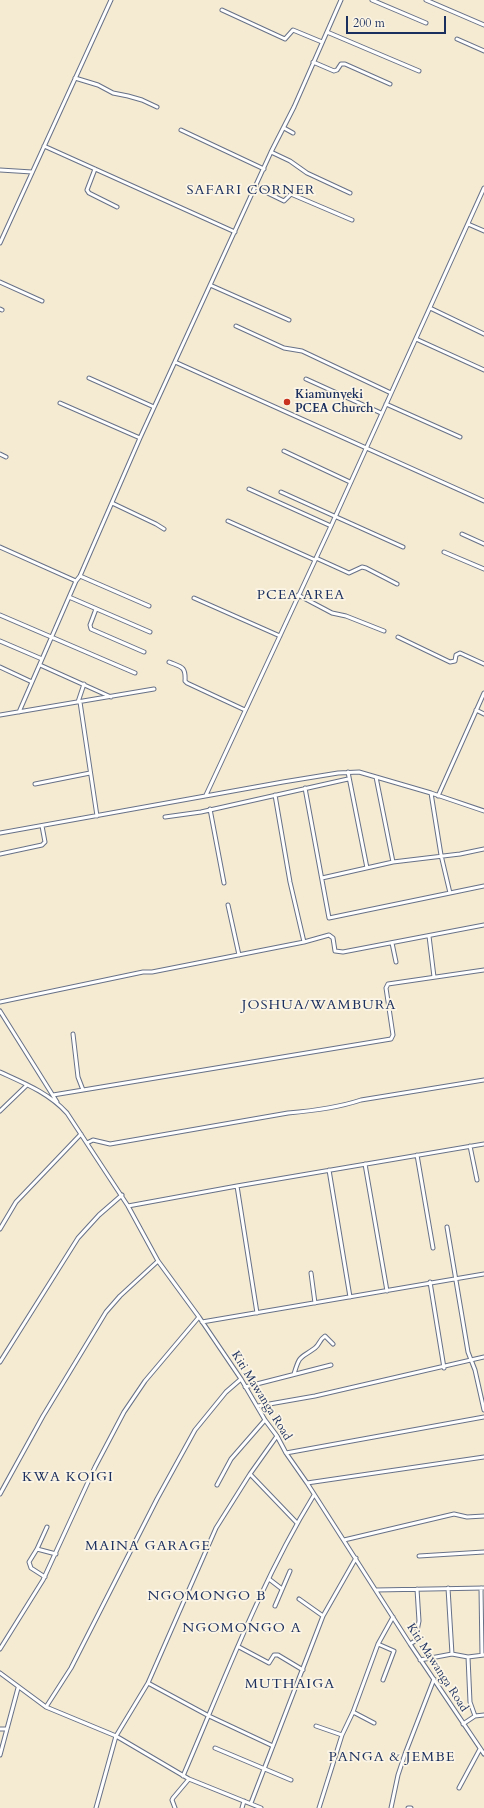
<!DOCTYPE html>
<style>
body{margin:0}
#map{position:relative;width:484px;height:1808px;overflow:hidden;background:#f5ebd3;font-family:Cardo,serif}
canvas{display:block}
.scale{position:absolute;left:346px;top:16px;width:100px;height:18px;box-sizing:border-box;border:2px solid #1b2f5e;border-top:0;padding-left:5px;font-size:12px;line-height:14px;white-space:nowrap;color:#1b2f5e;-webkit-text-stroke:3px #fcf5e5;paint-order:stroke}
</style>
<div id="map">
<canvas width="484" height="1808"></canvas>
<div class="scale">200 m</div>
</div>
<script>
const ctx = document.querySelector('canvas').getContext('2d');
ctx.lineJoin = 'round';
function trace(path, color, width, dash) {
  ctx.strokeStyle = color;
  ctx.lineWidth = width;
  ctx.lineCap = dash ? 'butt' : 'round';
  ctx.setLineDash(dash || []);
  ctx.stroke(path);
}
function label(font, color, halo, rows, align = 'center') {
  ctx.font = font + ' Cardo,serif';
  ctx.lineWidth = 3.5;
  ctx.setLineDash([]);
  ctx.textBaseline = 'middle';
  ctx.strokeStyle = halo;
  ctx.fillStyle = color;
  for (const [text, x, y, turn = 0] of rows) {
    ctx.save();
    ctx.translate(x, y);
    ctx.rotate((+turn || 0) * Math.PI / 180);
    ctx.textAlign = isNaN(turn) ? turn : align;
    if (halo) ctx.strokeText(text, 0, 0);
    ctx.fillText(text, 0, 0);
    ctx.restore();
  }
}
const street = new Path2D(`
 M 372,0 L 426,23
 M 426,0 L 484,25
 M 222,10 L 285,39 L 293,30 L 322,42
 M 327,32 L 419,71
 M 457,39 L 484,51
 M 313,62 L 334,71 L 337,70 L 341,64 L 345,64 L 390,84
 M 75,78 L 98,85 L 113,93 L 128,96 L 142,100 L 157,107
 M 284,128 L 293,133
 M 181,130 L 264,169
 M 44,146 L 235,232
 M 271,152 L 290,161 L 307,173 L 350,193
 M 95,169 L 87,190 L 89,193 L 117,207
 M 0,170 L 32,172
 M 255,187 L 284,201 L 291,194 L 352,220
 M 468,224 L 484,231
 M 0,243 L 111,0
 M 0,282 L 42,301
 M 210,285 L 289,320
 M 430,308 L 484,334
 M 0,309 L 2,310
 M 236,326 L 284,348 L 302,351 L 391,393
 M 416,339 L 484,370
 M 175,362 L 484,501
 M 89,378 L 154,407
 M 306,379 L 381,413
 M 60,403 L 140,438
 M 386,404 L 460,437
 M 284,451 L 350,482
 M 0,454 L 6,457
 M 249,489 L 331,526
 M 281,492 L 403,547
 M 112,503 L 156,524 L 164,529
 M 228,521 L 315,560
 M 462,534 L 484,544
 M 0,547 L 76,581
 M 444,552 L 484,569
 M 316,558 L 349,573 L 362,567 L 366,568 L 397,584
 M 80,576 L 149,606
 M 298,595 L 332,613 L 346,616 L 384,631
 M 69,597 L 150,632
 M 194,598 L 280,636
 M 96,609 L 90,625 L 91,629 L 144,652
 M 0,615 L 135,673
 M 398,637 L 450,662 L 455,661 L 456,655 L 460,653 L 484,664
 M 0,641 L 42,659
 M 169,662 C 181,667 186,666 185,681 L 187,683 L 245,710
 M 40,665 L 111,697
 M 0,667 L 32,682
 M 78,702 L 84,684
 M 80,702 L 97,816
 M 476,710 L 484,714
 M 19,712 L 76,581 L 80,576 L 140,438 L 271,152 L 294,107 L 341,0
 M 0,715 L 154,689
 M 348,772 L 367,868
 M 376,777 L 393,862
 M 35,784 L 90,773
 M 305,788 L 329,918 L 450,893
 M 431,793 L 441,855 L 450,893 L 484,886
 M 206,795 L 331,526 L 484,188
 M 275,795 L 290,882 L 304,942
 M 438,796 L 484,693
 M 210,809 L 224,883
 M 165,817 L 201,812 L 348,779
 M 0,833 L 283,782 L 338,773 L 359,772 L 431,793 L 484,811
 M 0,854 L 42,845 L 45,842 L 42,826
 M 322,878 L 393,862 L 460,854 L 484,849
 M 228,905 L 239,955
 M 429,936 L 434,977
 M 392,943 L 396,962
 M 0,1002 L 143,972 L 152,972 L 304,942 L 329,935 L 333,938 L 335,951 L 343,952 L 484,925
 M 0,1011 L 57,1102
 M 73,1034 L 78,1077 L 83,1090
 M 0,1072 C 24,1083 49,1093 67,1113 L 128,1206 L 158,1261 L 199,1317 L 241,1379 L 265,1420 L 277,1436 L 286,1453 L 307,1483 L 410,1644 L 484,1754
 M 53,1095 L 391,1039 L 393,1035 L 386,988 L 388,984 L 484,970
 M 0,1111 L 27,1085
 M 87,1143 L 93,1140 L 110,1144 L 288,1113 C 312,1111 337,1108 361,1100 L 484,1080
 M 470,1146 L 477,1180
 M 417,1155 L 433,1248
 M 365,1164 L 387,1291
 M 329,1170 L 350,1297
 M 237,1186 L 257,1313
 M 128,1206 L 237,1186 L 484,1144
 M 447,1227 L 468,1352 L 475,1370 L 484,1410
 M 0,1229 L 16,1202 L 81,1134
 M 311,1273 L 315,1303
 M 430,1282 L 444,1368
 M 202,1322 L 484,1274
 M 0,1362 L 78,1238 L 99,1215 L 122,1195
 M 294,1374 C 300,1354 300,1359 315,1348 C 320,1344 319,1340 325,1336 L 333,1344
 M 245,1387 L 331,1365
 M 258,1406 L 315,1396 L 484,1357
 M 286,1453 L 484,1417
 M 250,1474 L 297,1523
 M 307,1483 L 484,1457
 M 217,1485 L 231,1459 L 265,1420
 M 0,1494 L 43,1416 L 106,1312 L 120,1296 L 158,1261
 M 344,1540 L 454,1514 L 467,1517 L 484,1516
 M 37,1549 L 56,1554
 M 419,1556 L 484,1552
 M 45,1577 L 31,1568 L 29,1562 L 37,1549 L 47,1527
 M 269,1579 L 282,1589
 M 481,1588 L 482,1655
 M 376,1590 L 484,1588
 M 299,1599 L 323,1616
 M 275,1606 L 290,1571
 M 378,1644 L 394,1651 L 383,1680
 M 410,1644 L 415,1641 L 419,1621 L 417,1589
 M 239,1647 L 269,1663 L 274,1655 L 278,1655 L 303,1670
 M 0,1649 L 43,1580 L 95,1467 L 124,1412 L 145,1381 L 199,1317
 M 452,1654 L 468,1657 L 484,1655
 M 468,1657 L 470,1702 L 475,1716
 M 420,1660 L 452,1654 L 448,1588
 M 0,1673 L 46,1707 L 116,1736 L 189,1779 L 261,1808
 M 46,1707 L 71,1668 L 157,1499 L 195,1430 L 226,1392 L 241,1379
 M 353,1712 L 374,1723
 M 463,1724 L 475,1716 L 484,1715
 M 316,1726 L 342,1735
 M 0,1729 L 7,1729
 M 273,1746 L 209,1716 L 148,1683 L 216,1528 L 250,1474 L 277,1436
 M 215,1748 L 291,1780
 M 0,1755 L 18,1688
 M 183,1776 C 224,1681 260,1583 314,1495
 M 459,1788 L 480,1749
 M 251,1803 L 323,1616 L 356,1558
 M 96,1808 L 116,1736 L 148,1683
 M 175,1808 L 172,1800 L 173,1798 L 189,1779
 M 242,1808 L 244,1801
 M 319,1808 L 342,1735 L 353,1712 L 378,1644 L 393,1617
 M 391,1808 L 398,1775 L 405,1754 L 434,1679
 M 408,1808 L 411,1808`);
trace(street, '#677187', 5);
trace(street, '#fff', 3);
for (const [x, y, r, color] of [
 [287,402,4,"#c8321e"]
]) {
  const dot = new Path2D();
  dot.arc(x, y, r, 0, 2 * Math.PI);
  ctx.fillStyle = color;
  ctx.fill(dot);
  trace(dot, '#fcf5e5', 1.5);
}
label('bold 12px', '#1b2f5e', '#fcf5e5', [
 ["Kiamunyeki",295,395],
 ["PCEA Church",295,409]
], 'left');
label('12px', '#1b2f5e', '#fcf5e5', [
 ["Kiti Mawanga Road",261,1396,58],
 ["Kiti Mawanga Road",437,1668,57]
]);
ctx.letterSpacing = '1px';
label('14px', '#1b2f5e', '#fcf5e5', [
 ["SAFARI CORNER",251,191],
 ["PCEA AREA",301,596],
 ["JOSHUA/WAMBURA",319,1006],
 ["KWA KOIGI",68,1478],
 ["MAINA GARAGE",148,1547],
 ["NGOMONGO B",207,1597],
 ["NGOMONGO A",242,1629],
 ["MUTHAIGA",290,1685],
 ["PANGA & JEMBE",392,1758]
]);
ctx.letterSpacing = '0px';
</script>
